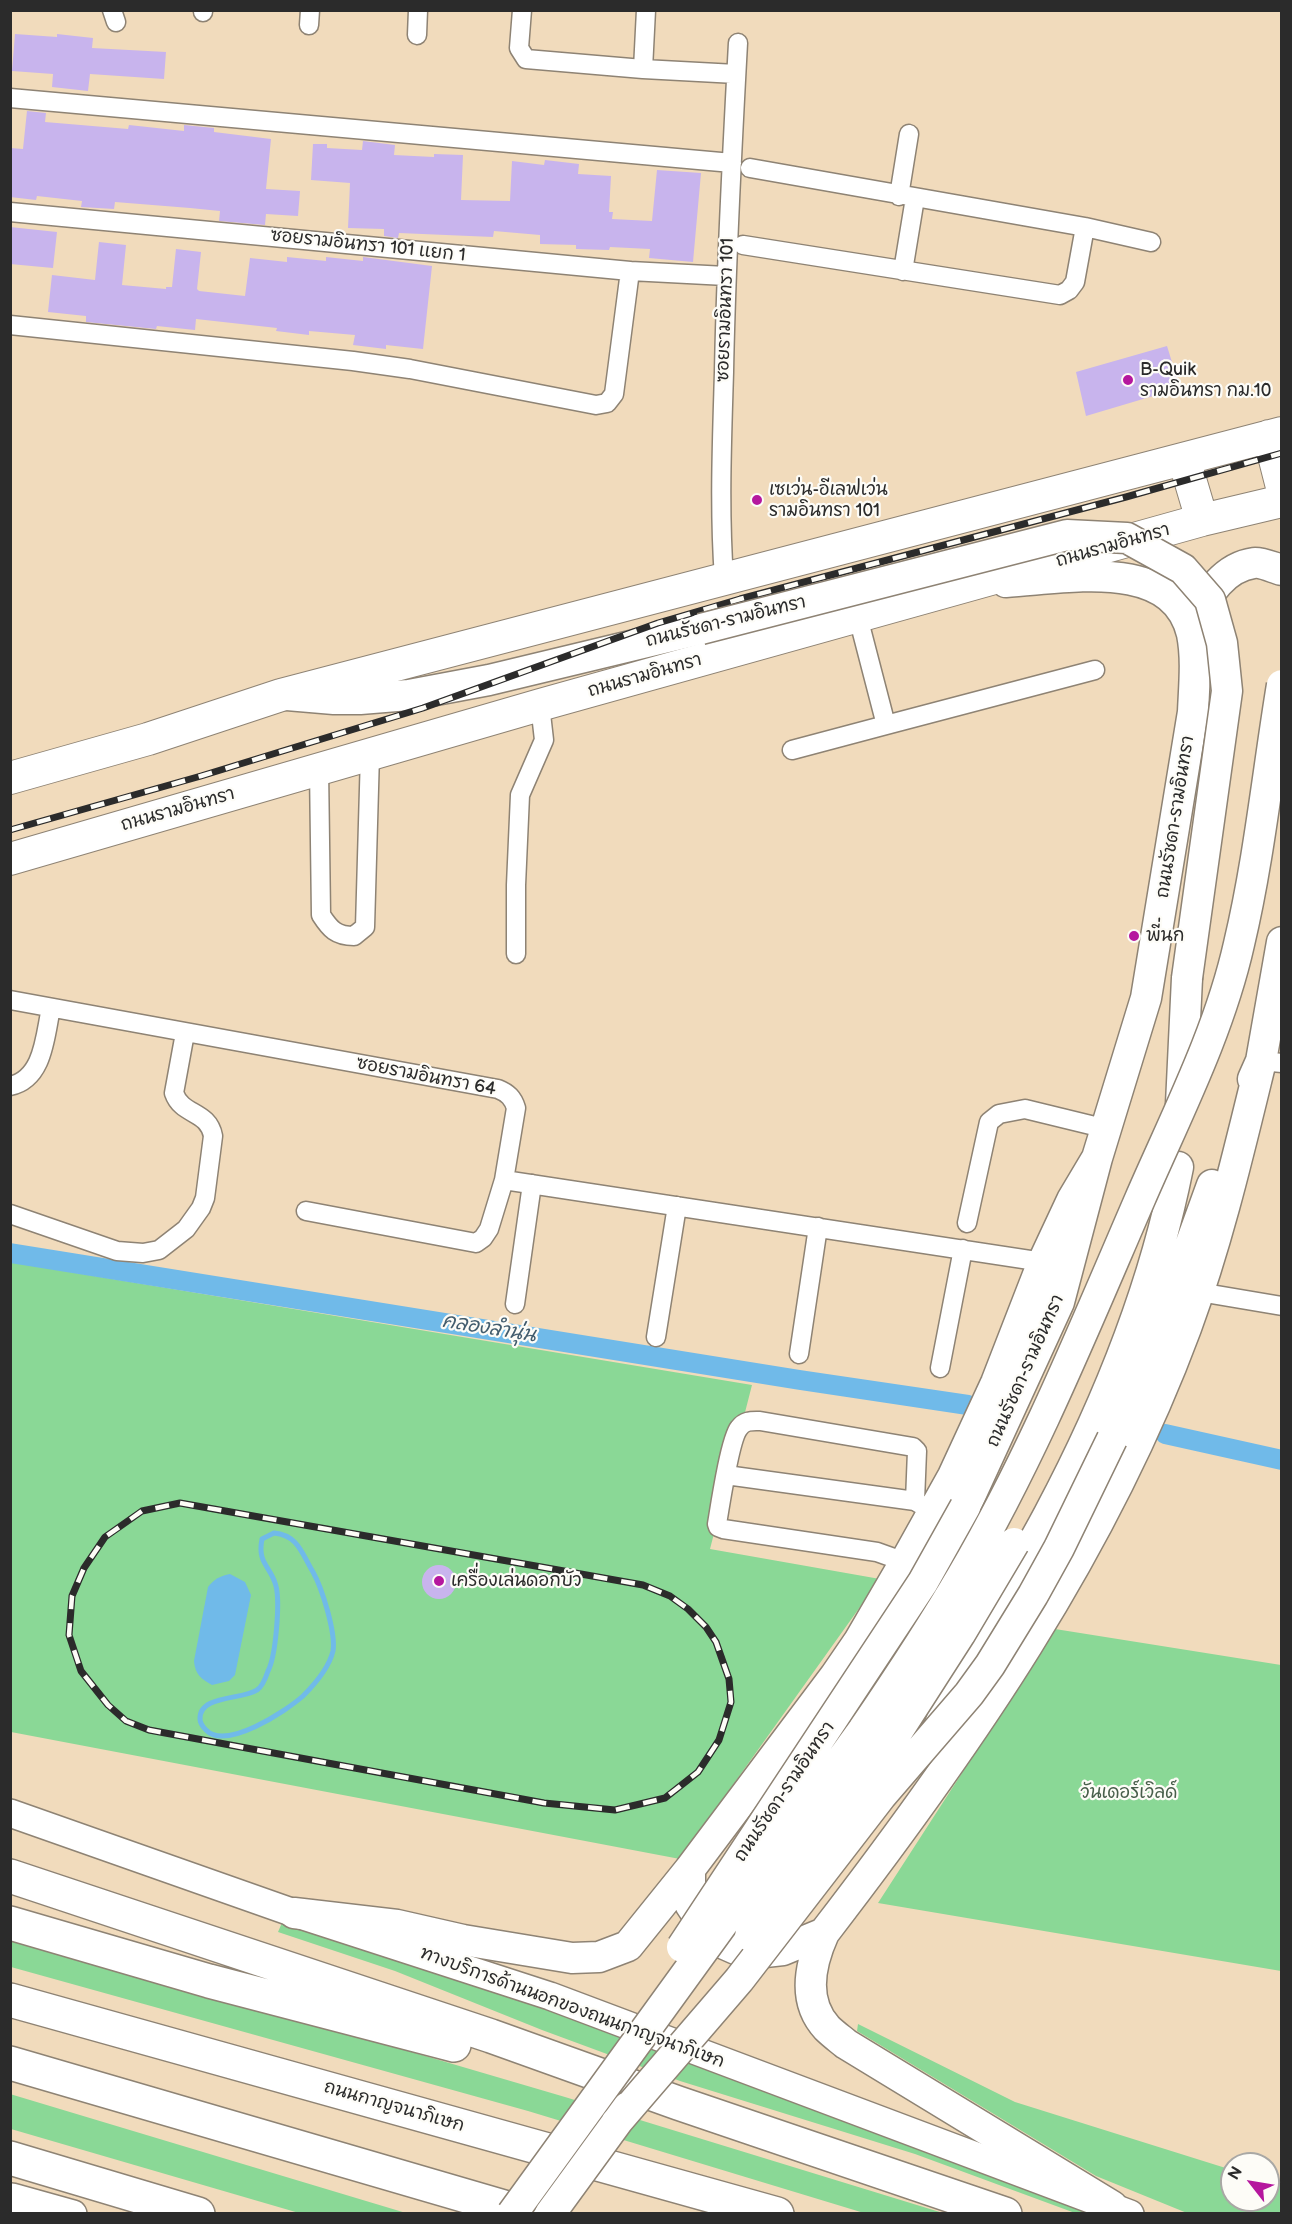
<!DOCTYPE html>
<meta charset="utf-8">
<style>
body{margin:0}
#map{position:relative;width:1292px;height:2224px;overflow:hidden;background:#f1dbbc;font-family:"Balsamiq Sans",sans-serif}
canvas{display:block}
.frame{position:absolute;inset:0;border:12px solid #2b2b2b;pointer-events:none}
.north{position:absolute;left:1220px;top:2152px;width:60px;height:60px;box-sizing:border-box;background:#fdfcf7;border:2px solid #a9a8a5;border-radius:50%;rotate:301deg;font-size:16px;font-weight:700;line-height:24px;text-align:center;color:#2b2b2b}
.north::after{content:'';display:block;margin:auto;width:21px;height:27px;background:#b5179e;clip-path:polygon(50% 0,100% 100%,50% 72%,0 100%)}
</style>
<div id="map">
<canvas width="1292" height="2224"></canvas>
<div class="frame"></div>
<div class="north">N</div>
</div>
<script>
const ctx = document.querySelector('canvas').getContext('2d');
ctx.lineJoin = 'round';
function fill(path, color) {
  ctx.fillStyle = color;
  ctx.fill(path, 'evenodd');
}
function trace(path, color, width, dash) {
  ctx.strokeStyle = color;
  ctx.lineWidth = width;
  ctx.lineCap = dash ? 'butt' : 'round';
  ctx.setLineDash(dash || []);
  ctx.stroke(path);
}
function label(font, color, halo, rows, align = 'center') {
  ctx.font = font + ' "Balsamiq Sans","Playpen Sans Thai",sans-serif';
  ctx.lineWidth = 4.5;
  ctx.setLineDash([]);
  ctx.textBaseline = 'middle';
  ctx.strokeStyle = halo;
  ctx.fillStyle = color;
  for (const [text, x, y, turn = 0] of rows) {
    ctx.save();
    ctx.translate(x, y);
    ctx.rotate((+turn || 0) * Math.PI / 180);
    ctx.textAlign = isNaN(turn) ? turn : align;
    if (halo) ctx.strokeText(text, 0, 0);
    ctx.fillText(text, 0, 0);
    ctx.restore();
  }
}
fill(new Path2D(`
 M 10,1262 L 752,1385 L 710,1549 L 880,1579 L 680,1859 L 11,1732 Z
 M 1055,1629 L 1281,1665 L 1281,1971 L 878,1903 Z
 M 284,1918 L 590,2022 L 1107,2213 L 1075,2213 L 915,2154 L 680,2081 L 542,2030 L 395,1971 L 278,1932 Z
 M 10,1934 L 565,2097 L 943,2213 L 864,2213 L 528,2111 L 11,1967 Z
 M 858,2024 L 1015,2102 L 1232,2170 L 1232,2200 L 1268,2200 L 1268,2181 L 1281,2185 L 1281,2213 L 1187,2213 L 1096,2176 L 857,2031 Z
 M 10,2094 L 406,2213 L 299,2213 L 11,2129 Z`), '#8ad896');
fill(new Path2D(`
 M 230,1574 L 245,1582 L 251,1595 L 235,1675 L 229,1681 L 212,1685 C 201,1679 195,1674 194,1661 L 208,1587 C 214,1579 220,1576 230,1574 Z`), '#70bae9');
trace(new Path2D(`
 M 274,1533 C 298,1535 302,1554 313,1572 C 322,1588 336,1633 333,1651 C 329,1668 315,1684 303,1696 C 286,1711 226,1751 206,1730 C 203,1727 200,1724 200,1719 C 199,1695 242,1700 257,1690 C 262,1687 266,1677 268,1671 C 276,1656 280,1602 276,1586 C 271,1566 257,1564 262,1539 Z`), '#70bae9', 5);
trace(new Path2D(`
 M 10,1253 L 800,1380 L 968,1405
 M 1165,1434 L 1282,1460`), '#70bae9', 20);
fill(new Path2D(`
 M 15,34 L 57,37 L 57,34 L 93,38 L 92,48 L 166,52 L 164,79 L 90,74 L 88,91 L 52,87 L 53,74 L 12,71 Z
 M 27,111 L 46,113 L 45,122 L 128,129 L 129,125 L 184,131 L 184,125 L 214,128 L 214,132 L 271,139 L 266,189 L 300,191 L 298,216 L 266,214 L 265,225 L 219,221 L 220,211 L 190,208 L 115,202 L 114,209 L 81,207 L 82,201 L 37,196 L 36,200 L 10,197 L 10,148 L 23,149 Z
 M 363,141 L 395,145 L 394,155 L 434,157 L 434,154 L 463,155 L 461,200 L 510,201 L 512,161 L 544,165 L 545,160 L 579,164 L 578,174 L 611,176 L 609,212 L 613,212 L 612,219 L 652,221 L 657,170 L 701,173 L 693,262 L 649,258 L 650,249 L 610,247 L 609,250 L 576,249 L 576,245 L 540,244 L 540,235 L 494,231 L 493,237 L 399,233 L 398,238 L 384,236 L 384,229 L 348,228 L 350,183 L 311,180 L 313,144 L 327,144 L 327,148 L 362,150 Z
 M 10,227 L 57,232 L 53,268 L 10,264 Z
 M 99,242 L 126,245 L 122,285 L 166,289 L 166,287 L 172,287 L 176,249 L 201,252 L 197,289 L 199,291 L 245,296 L 250,258 L 287,262 L 287,257 L 326,261 L 326,257 L 363,261 L 363,257 L 432,266 L 423,349 L 386,345 L 386,349 L 353,345 L 355,335 L 309,331 L 309,335 L 276,331 L 277,328 L 196,319 L 195,330 L 157,326 L 156,329 L 86,322 L 86,316 L 48,312 L 52,275 L 95,280 Z
 M 1167,346 L 1180,388 L 1086,416 L 1076,372 Z
 M422 1582a17 17 0 1 1 34 0a17 17 0 1 1-34 0Z`), '#c8b4ed');
const minor = new Path2D(`
 M 112,10 L 116,22
 M 522,10 L 519,48 L 526,59 L 643,69 L 736,74
 M 203,12 L 203,10
 M 309,25 L 310,10
 M 417,35 L 418,10
 M 643,69 L 646,10
 M 10,98 L 732,163
 M 750,168 L 1085,227 L 1151,242
 M 899,196 L 909,134
 M 10,212 L 630,271 L 726,276
 M 743,245 L 1060,295 L 1069,290 L 1075,282 L 1085,227
 M 903,271 L 915,198
 M 10,325 L 353,361 L 410,369 L 596,405 L 607,403 L 614,394 L 630,271
 M 724,578 C 719,509 722,440 724,372 C 726,262 732,153 738,43
 M 858,617 L 886,725 L 1095,670
 M 792,750 L 886,725
 M 319,768 L 321,915 C 330,929 336,936 354,936 L 365,927 L 370,754
 M 516,954 L 516,885 L 520,795 L 544,740 L 540,705
 M 10,1000 L 498,1089 C 508,1093 513,1098 516,1108 L 504,1180 L 489,1229 L 483,1238 L 476,1243 L 306,1211
 M 1261,1061 L 1282,1063
 M 10,1086 C 44,1079 45,1035 51,1008
 M 504,1180 L 1043,1262
 M 10,1214 L 117,1251 L 143,1253 L 159,1250 L 186,1229 L 201,1208 L 205,1198 L 213,1136 C 208,1110 182,1116 174,1093 L 185,1033
 M 967,1223 L 989,1122 L 999,1114 L 1025,1109 L 1107,1129
 M 1199,1292 L 1282,1306
 M 515,1304 L 532,1184
 M 656,1337 L 677,1206
 M 799,1354 L 818,1227
 M 940,1368 L 963,1249
 M 726,1475 L 915,1501
 M 905,1562 L 877,1552 L 723,1529 L 718,1527 L 717,1524 C 720,1506 730,1439 739,1428 C 745,1420 752,1421 760,1421 L 913,1447 L 917,1451 L 915,1501 L 933,1512`);
const secondary = new Path2D(`
 M 10,1813 L 294,1913 L 550,1996 L 1130,2214
 M 12,2197 L 73,2214`);
const primary = new Path2D(`
 M 1197,619 C 1206,594 1225,567 1254,563 C 1262,562 1274,568 1282,570
 M 287,695 L 334,699 L 360,699 L 409,695 L 489,680 L 701,629
 M 1253,1079 L 1261,1061 L 1282,942
 M 1181,1104 L 1187,978
 M 1112,1439 L 1183,1265 L 1212,1185
 M 965,1507 L 1059,1302 L 1097,1158 L 1146,998 L 1193,712 C 1194,687 1197,659 1192,634 C 1173,555 1065,579 1006,582
 M 939,1727 C 965,1651 1012,1584 1049,1514 C 1107,1405 1154,1288 1178,1167
 M 690,1869 L 690,1904 L 713,1939 L 747,1954 L 783,1950 L 824,1933
 M 294,1913 L 397,1925 L 463,1940 L 572,1958 L 599,1957 L 628,1946 L 690,1869 L 835,1676 L 859,1641 L 905,1562 L 953,1476 L 996,1383 L 1043,1262 L 1072,1200 L 1097,1158
 M 10,2203 L 35,2214
 M 1112,2206 L 846,2044 C 840,2039 833,2034 827,2028 C 802,2001 810,1964 824,1933 C 968,1746 1103,1552 1186,1328 C 1218,1241 1239,1151 1261,1061`);
const trunk = new Path2D(`
 M 1269,436 L 1282,487
 M 1184,459 L 1202,520
 M 10,778 L 148,739 L 281,695 L 1282,433
 M 10,859 L 540,705 L 1202,520 L 1282,501`);
const motorway = new Path2D(`
 M 10,1876 L 491,2036 L 678,2103 L 1005,2214
 M 10,1923 L 209,1981 L 454,2045
 M 10,2000 L 777,2214
 M 10,2063 L 528,2214
 M 10,2158 L 198,2214`);
trace(minor, '#8e8374', 21);
trace(secondary, '#8e8374', 30);
trace(primary, '#8e8374', 33);
trace(trunk, '#8e8374', 34);
trace(motorway, '#8e8374', 36);
trace(minor, '#fff', 18);
trace(secondary, '#fff', 27);
trace(primary, '#fff', 30);
trace(trunk, '#fff', 32);
trace(motorway, '#fff', 33);
const rail = new Path2D(`
 M 10,830 L 201,776 L 423,708 L 658,623 L 740,599 L 1126,497 L 1282,453
 M 180,1503 L 643,1585 L 670,1596 L 688,1609 L 706,1627 L 716,1642 L 729,1679 L 731,1702 L 719,1740 L 698,1772 L 665,1798 L 615,1810 L 544,1803 L 149,1730 L 126,1721 L 108,1705 L 81,1671 L 69,1635 L 72,1596 L 84,1568 L 105,1537 L 142,1511 Z`);
trace(rail, '#2b2b2b', 7);
trace(rail, '#fdfcf7', 4.5, [14]);
const primaryBridge = new Path2D(`
 M 701,629 L 1067,535 L 1127,538 L 1183,569 L 1210,600 L 1222,643 L 1227,691 L 1187,978
 M 750,1936 L 892,1740 L 960,1634 L 1014,1543
 M 682,1947 L 923,1582 L 965,1507
 M 616,2123 L 739,1980 L 881,1796 L 969,1694 L 990,1665 L 1033,1595 L 1059,1548 L 1112,1439
 M 512,2214 L 863,1730 C 897,1680 931,1629 962,1576 C 1032,1457 1085,1326 1140,1199 C 1176,1116 1219,1033 1239,944 C 1259,860 1268,770 1282,685
 M 550,2214 L 628,2107`);
trace(primaryBridge, '#8e8374', 33, []);
trace(primaryBridge, '#fff', 30);
for (const [x, y, r, color] of [
 [1128,380,6,"#b5179e"],
 [757,500,6,"#b5179e"],
 [1134,936,6,"#b5179e"],
 [439,1581,6,"#b5179e"]
]) {
  const dot = new Path2D();
  dot.arc(x, y, r, 0, 2 * Math.PI);
  ctx.fillStyle = color;
  ctx.fill(dot);
  trace(dot, '#fdfcf7', 2);
}
label('18px', '#2b2b2b', '#fdfcf7', [
 ["ซอยรามอินทรา 101 แยก 1",368,246,6],
 ["ซอยรามอินทรา 101",726,310,-88],
 ["ถนนรามอินทรา",1113,546,-16],
 ["ถนนรัชดา-รามอินทรา",726,622,-14],
 ["ถนนรามอินทรา",645,676,-16],
 ["ถนนรามอินทรา",178,810,-16],
 ["ถนนรัชดา-รามอินทรา",1176,817,-81],
 ["ซอยรามอินทรา 64",426,1077,11],
 ["ถนนรัชดา-รามอินทรา",1026,1371,-66],
 ["ถนนรัชดา-รามอินทรา",785,1792,-56],
 ["ทางบริการด้านนอกของถนนกาญจนาภิเษก",572,2008,20],
 ["ถนนกาญจนาภิเษก",394,2107,16]
]);
label('18px', '#2b2b2b', '#fdfcf7', [
 ["B-Quik",1140,370],
 ["รามอินทรา กม.10",1140,391],
 ["เซเว่น-อีเลฟเว่น",769,490],
 ["รามอินทรา 101",769,511],
 ["พี่นก",1146,936],
 ["เครื่องเล่นดอกบัว",451,1581]
], 'left');
label('18px', '#485f4b', '#fdfcf7', [
 ["วันเดอร์เวิลด์",1129,1793]
]);
label('italic 20px', '#435d6e', '#fdfcf7', [
 ["คลองลำนุ่น",489,1329,9]
]);
</script>
